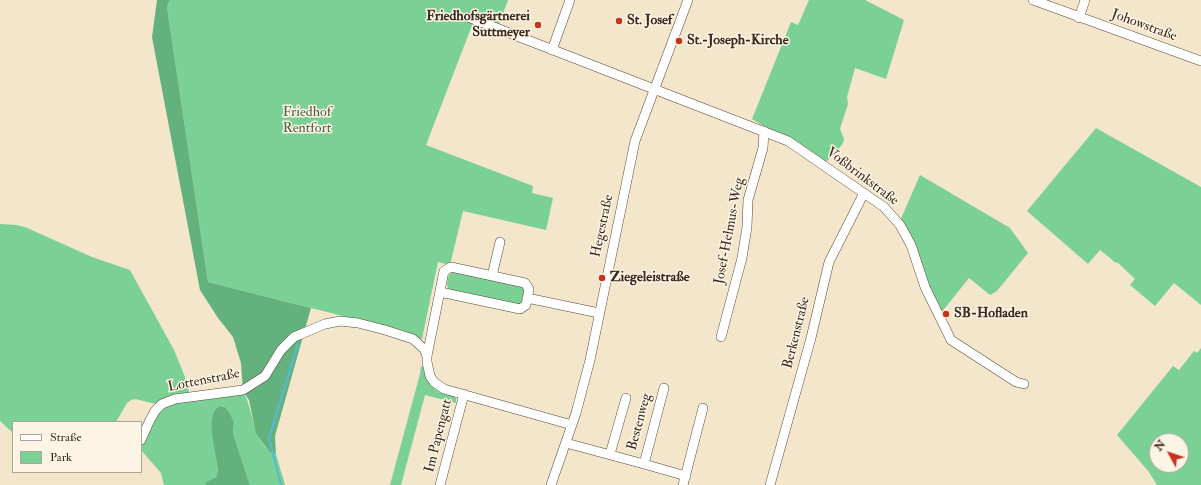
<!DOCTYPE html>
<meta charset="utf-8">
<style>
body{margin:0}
#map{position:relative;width:1201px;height:485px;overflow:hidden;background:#f3e6cb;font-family:"IM FELL Double Pica",serif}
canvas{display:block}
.legend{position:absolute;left:12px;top:421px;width:130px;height:52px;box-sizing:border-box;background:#fcf5e5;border:1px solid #afa495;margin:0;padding:5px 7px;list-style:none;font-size:12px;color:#3b2a1e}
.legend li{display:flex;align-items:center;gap:8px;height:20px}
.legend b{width:20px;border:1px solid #afa495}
.north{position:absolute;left:1149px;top:433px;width:40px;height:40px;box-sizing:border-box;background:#fcf5e5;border:1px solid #afa495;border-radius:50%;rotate:310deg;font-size:11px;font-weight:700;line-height:16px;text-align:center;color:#3b2a1e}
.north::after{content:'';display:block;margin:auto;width:14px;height:18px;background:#c8321e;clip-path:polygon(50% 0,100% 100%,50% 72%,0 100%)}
</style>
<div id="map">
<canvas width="1201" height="485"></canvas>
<ul class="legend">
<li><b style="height:5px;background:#fff"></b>Straße</li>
<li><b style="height:11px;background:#7ad095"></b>Park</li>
</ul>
<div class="north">N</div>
</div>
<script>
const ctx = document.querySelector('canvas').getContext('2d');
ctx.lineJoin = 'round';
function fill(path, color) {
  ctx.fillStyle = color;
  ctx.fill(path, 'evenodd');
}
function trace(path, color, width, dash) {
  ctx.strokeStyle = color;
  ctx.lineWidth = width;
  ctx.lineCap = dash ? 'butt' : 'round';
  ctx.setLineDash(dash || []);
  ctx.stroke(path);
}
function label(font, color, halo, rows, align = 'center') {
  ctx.font = font + ' "IM FELL Double Pica",serif';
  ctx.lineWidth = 3;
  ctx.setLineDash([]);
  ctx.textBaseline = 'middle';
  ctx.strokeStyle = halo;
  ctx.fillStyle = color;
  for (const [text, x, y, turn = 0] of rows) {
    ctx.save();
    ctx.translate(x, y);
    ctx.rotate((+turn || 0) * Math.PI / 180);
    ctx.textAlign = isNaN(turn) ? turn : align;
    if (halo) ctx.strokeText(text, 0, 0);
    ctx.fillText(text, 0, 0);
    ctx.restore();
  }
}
fill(new Path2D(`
 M 170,0 L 508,0 L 499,24 L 476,15 L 426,145 L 533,186 L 532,193 L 553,198 L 546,230 L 463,211 L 450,265 L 438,262 L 422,339 L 335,314 L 208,282 L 167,7 Z
 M 809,0 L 865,0 L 904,20 L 886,79 L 855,68 L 847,97 L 848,104 L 840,129 L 844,139 L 843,143 L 837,151 L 827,161 L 822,161 L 752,119 L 791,22 L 798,25 Z
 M 1096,128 L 1201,187 L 1201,305 L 1174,283 L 1155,306 L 1130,285 L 1135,279 L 1117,262 L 1116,263 L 1100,250 L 1088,264 L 1027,211 Z
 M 920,175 L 1010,228 L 1028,253 L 997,291 L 990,295 L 969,278 L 941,313 L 900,221 Z
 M 0,224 L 16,225 L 25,227 L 92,257 L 130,270 L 174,350 L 185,377 L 190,395 L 172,398 L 156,404 L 135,399 L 131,400 L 127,403 L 116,422 L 13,422 L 13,433 L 0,421 Z
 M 454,271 L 522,286 L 525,290 L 523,301 L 520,305 L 449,290 L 447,285 C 448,279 448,273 454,271 Z
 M 1201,348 L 1201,485 L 1157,485 L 1149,472 L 1117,435 L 1173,366 L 1179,370 L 1194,351 L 1197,353 ZM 1157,441 L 1181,441 L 1181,465 L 1157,465 Z
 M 421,366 L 423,367 C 425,379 432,390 444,394 C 448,395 452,395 456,398 L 456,403 L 425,395 L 401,485 L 390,485 L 420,374 Z
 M 243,391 C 254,410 253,446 276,454 L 285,485 L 250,485 L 233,433 L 234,422 L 225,407 L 221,406 L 217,408 L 212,422 L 217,466 L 217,478 L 206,482 L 206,485 L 164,485 L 161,473 L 141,450 C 141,439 153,416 162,409 C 164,407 167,405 170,404 Z`), '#7ad095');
fill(new Path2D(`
 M 157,0 L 170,0 L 167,7 L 208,282 L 311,308 L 275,436 L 276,454 L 270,452 L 262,442 L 256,433 L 249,400 L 243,391 L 241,363 L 233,337 L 218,318 L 200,290 L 152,37 Z
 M 220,406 L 225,407 L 230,414 L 234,422 L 233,433 L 250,485 L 206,485 L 206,482 L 217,477 C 217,473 218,469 217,465 C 216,450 204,413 220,406 Z`), '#63b27e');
trace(new Path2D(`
 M 281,485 L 269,438 L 298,344`), '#56bad5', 2);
const minor = new Path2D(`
 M 1033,0 L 1201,61
 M 468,17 L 788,141 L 884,207 L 900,225 L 911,245 L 925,287 L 951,340 L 1016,382 L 1024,384
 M 1079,18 L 1085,0
 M 552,50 L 570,0
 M 492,276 L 500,242
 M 440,292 L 520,309 L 526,305 L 529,289 L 525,283 L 451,267 L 444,271 L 427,356 L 427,362 L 430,376 L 434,382 L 444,389 L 572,425
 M 527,298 L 599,313
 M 721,337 L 742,258 L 747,227 L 748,200 L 763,148 L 764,131
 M 141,440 L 149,422 L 155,411 L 162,404 L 175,399 L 243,390 L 265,376 L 281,350 L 294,337 L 325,324 L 340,321 L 358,323 L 385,330 L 413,339 L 424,349 L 427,356
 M 566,443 L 644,464 L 686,476
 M 610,454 L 626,398
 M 644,464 L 664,388
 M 440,485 L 464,394
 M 551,485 L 576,413 L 590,360 L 635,141 L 688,0
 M 683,485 L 703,408
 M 770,485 L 811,338 L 829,262 L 864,193`);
trace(minor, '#574638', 10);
trace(minor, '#fff', 9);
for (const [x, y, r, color] of [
 [619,21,4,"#c8321e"],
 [538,25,4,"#c8321e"],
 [679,41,4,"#c8321e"],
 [602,278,4,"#c8321e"],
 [946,314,4,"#c8321e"]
]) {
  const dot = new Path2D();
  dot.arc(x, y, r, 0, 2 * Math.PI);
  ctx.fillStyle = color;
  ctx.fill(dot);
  trace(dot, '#fcf5e5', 1.5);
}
label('bold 14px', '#3b2a1e', '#fcf5e5', [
 ["Friedhofsgärtnerei",530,17,"right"],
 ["Suttmeyer",530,33,"right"],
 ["St. Josef",627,21],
 ["St.-Joseph-Kirche",687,41],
 ["Ziegeleistraße",610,278],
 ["SB-Hofladen",954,314]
], 'left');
label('14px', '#3b2a1e', '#fcf5e5', [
 ["Johowstraße",1144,26,20],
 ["Voßbrinkstraße",862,177,37],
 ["Hegestraße",603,226,-78],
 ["Josef-Helmus-Weg",730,231,-79],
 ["Berkenstraße",797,333,-76],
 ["Lottenstraße",204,381,-11],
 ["Bestenweg",640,422,-75],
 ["Im Papengatt",439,436,-76]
]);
label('14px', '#4e5c42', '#fcf5e5', [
 ["Friedhof",307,113],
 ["Rentfort",307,129]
]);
</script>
